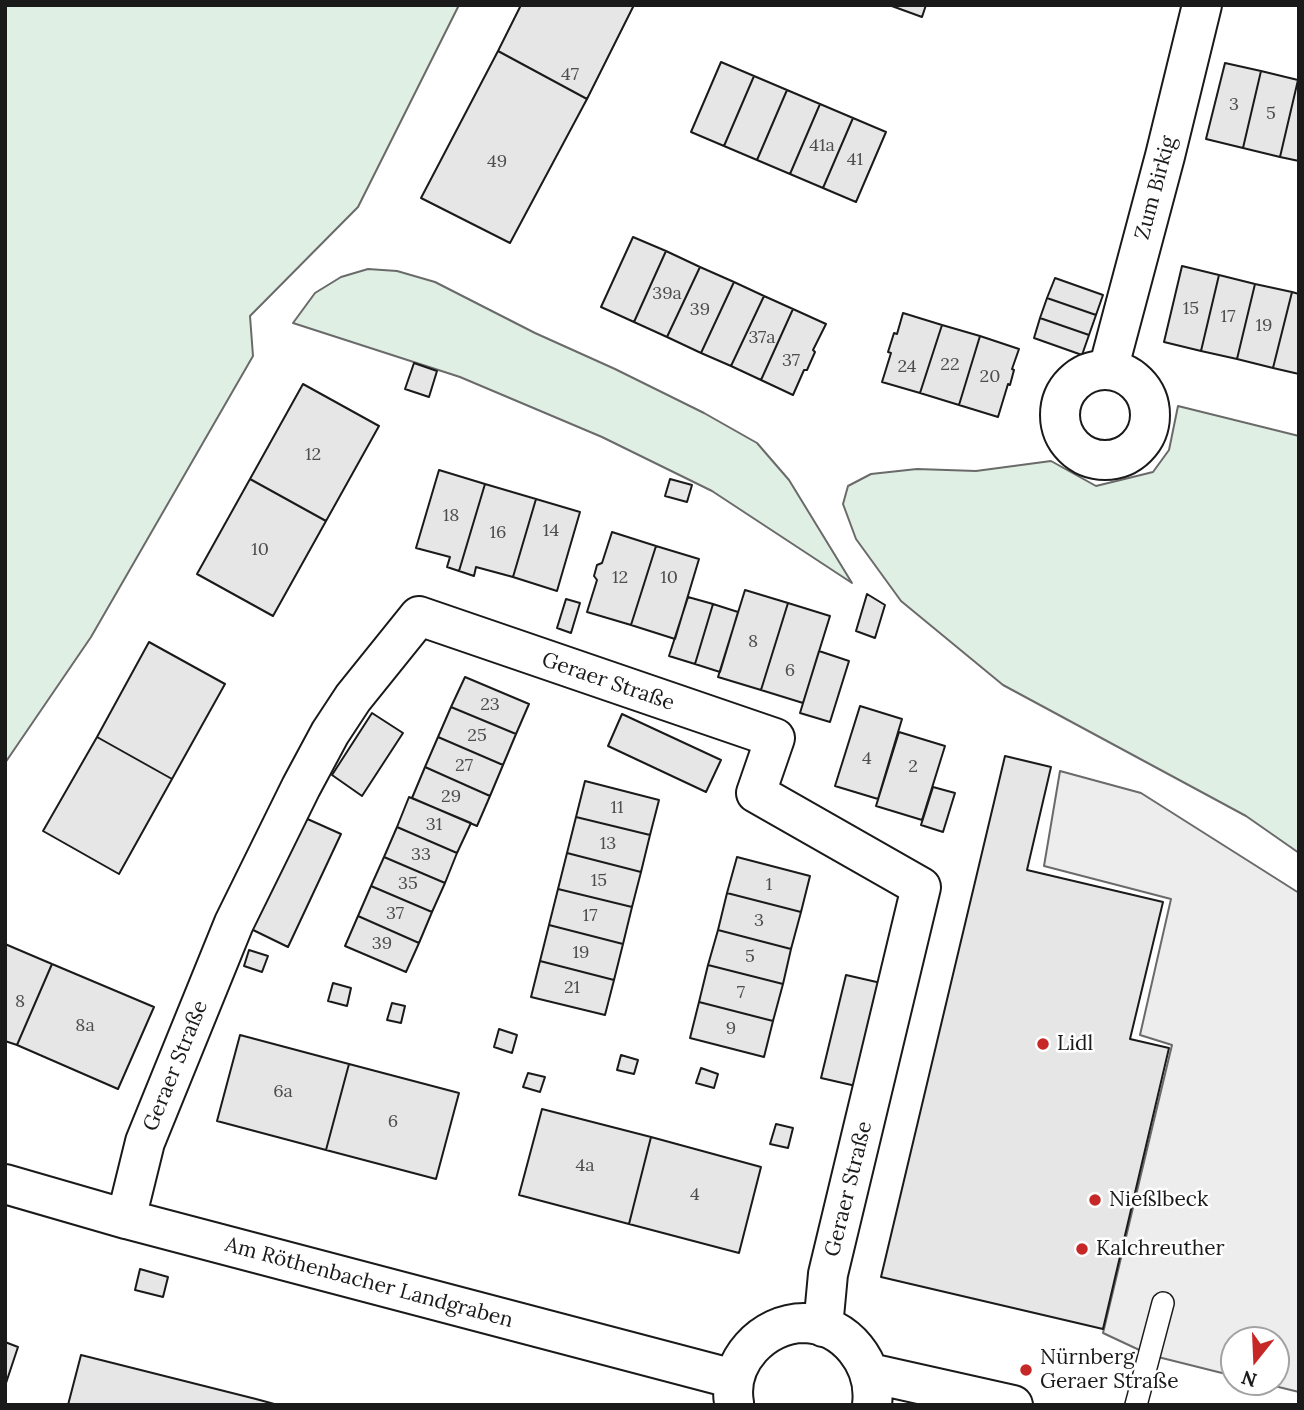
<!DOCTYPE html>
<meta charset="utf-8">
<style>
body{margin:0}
#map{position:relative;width:1304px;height:1410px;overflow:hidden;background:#fff;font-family:Lora,serif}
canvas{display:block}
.frame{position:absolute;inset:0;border:7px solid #1a1a1a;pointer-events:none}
.north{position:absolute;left:1220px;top:1326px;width:70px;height:70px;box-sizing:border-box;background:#fff;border:2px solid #a3a3a3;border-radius:50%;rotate:198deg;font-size:19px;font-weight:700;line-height:28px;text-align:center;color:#1a1a1a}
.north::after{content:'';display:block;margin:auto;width:24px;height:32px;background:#c62828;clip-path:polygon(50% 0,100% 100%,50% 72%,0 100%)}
</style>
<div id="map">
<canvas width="1304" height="1410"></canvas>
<div class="frame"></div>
<div class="north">N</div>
</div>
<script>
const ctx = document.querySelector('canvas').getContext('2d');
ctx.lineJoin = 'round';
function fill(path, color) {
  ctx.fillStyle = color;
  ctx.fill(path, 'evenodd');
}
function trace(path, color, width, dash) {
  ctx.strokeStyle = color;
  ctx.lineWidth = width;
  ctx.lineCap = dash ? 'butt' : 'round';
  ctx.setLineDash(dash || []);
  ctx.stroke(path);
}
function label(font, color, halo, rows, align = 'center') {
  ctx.font = font + ' Lora,serif';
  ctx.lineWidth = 5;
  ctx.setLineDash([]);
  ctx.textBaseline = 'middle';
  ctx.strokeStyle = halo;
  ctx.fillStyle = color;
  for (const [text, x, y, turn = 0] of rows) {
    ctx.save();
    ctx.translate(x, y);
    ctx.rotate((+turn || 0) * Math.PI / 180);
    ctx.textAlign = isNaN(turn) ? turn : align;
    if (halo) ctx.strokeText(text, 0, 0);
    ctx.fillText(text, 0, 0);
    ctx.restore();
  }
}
const green = new Path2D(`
 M 5,5 L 459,5 L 358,207 L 250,316 L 253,356 L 91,637 L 5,763 Z
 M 368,269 L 397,271 L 435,282 L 535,333 L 615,369 L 704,413 L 757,443 L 789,480 L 852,583 L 712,491 L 602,437 L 460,377 L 293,323 L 315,293 L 341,277 Z
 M 1178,406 L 1299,436 L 1299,853 L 1246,816 L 1003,685 L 901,601 L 856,539 L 843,504 L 848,486 L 871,474 L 917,469 L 976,471 L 1051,461 L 1096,486 L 1153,472 L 1169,450 Z`);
fill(green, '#e0efe3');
trace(green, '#6a6a6a', 2);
const parking = new Path2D(`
 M 1060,771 L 1141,793 L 1299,893 L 1299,1392 L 1258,1382 L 1276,1382 L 1276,1340 L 1234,1340 L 1234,1376 L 1150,1355 L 1103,1333 L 1172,1045 L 1140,1035 L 1171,899 L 1044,866 Z`);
fill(parking, '#ededed');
trace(parking, '#6a6a6a', 2);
const building = new Path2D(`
 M 521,5 L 634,5 L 587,99 L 498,51 Z
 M 889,5 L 926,5 L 922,17 Z
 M 498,51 L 587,99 L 510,243 L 421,198 Z
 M 721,62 L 754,76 L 724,146 L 691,132 Z
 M 1225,63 L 1261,71 L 1243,148 L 1206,139 Z
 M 1261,71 L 1298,80 L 1280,157 L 1243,148 Z
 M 754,76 L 787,90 L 757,160 L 724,146 Z
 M 1298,80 L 1299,80 L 1299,161 L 1280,157 Z
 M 787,90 L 820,104 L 790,174 L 757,160 Z
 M 820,104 L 853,118 L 823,188 L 790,174 Z
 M 853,118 L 886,132 L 856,202 L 823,188 Z
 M 633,237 L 666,251 L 634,322 L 601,307 Z
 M 666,251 L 700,267 L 667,337 L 634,322 Z
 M 1182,266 L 1219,275 L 1201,351 L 1164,342 Z
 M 700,267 L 734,282 L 701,353 L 667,337 Z
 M 1219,275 L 1255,284 L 1237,359 L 1201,351 Z
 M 1055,278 L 1103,295 L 1096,315 L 1047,298 Z
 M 734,282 L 764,296 L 731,366 L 701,353 Z
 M 1255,284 L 1292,292 L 1273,368 L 1237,359 Z
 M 1292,292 L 1299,294 L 1299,374 L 1273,368 Z
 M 764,296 L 793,309 L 761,380 L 731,366 Z
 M 1047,298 L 1096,315 L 1089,335 L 1040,318 Z
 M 793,309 L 826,324 L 813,350 L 815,352 L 807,370 L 804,370 L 793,395 L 761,380 Z
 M 903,313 L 942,325 L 920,393 L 882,382 L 891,353 L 888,352 L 894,333 L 897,334 Z
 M 1040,318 L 1089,335 L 1082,355 L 1034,338 Z
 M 942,325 L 980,336 L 959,405 L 920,393 Z
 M 980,336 L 1019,349 L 1012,369 L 1014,370 L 1010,385 L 1008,384 L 998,417 L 959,405 Z
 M 414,363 L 437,371 L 429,397 L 405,389 Z
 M 303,384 L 379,426 L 326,521 L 250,479 Z
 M 439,470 L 485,484 L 459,571 L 447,567 L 450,557 L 416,548 Z
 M 250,479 L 326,521 L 273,616 L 197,574 Z
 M 670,479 L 692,485 L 687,502 L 665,496 Z
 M 485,484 L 536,499 L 513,577 L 476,567 L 474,576 L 459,571 Z
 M 536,499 L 580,512 L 557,591 L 513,577 Z
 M 612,532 L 656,546 L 631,625 L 587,612 L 597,580 L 594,576 L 597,565 L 602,563 Z
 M 656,546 L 699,559 L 675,639 L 631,625 Z
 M 745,590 L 788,603 L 761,690 L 718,677 Z
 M 867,594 L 885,605 L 875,638 L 856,631 Z
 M 688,597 L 713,604 L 695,664 L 669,656 Z
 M 566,599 L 580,603 L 571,633 L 557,628 Z
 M 788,603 L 830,616 L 803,703 L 761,690 Z
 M 713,604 L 738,612 L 720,672 L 695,664 Z
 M 149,642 L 225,684 L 172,779 L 97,737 Z
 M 819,651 L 849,661 L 830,722 L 800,713 Z
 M 465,677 L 529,704 L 516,734 L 451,707 Z
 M 860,706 L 902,719 L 878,799 L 835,786 Z
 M 451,707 L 516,734 L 503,765 L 438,737 Z
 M 372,713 L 403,733 L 362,796 L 332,775 Z
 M 622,714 L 721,760 L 706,792 L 608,746 Z
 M 899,732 L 945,746 L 922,820 L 876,806 Z
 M 97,737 L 172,779 L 119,874 L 43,831 Z
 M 438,737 L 503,765 L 490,796 L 425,767 Z
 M 1005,756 L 1051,767 L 1027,870 L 1163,902 L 1130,1039 L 1169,1048 L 1103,1329 L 881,1277 Z
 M 425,767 L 490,796 L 477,826 L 412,798 Z
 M 585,781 L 659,800 L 650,835 L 576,817 Z
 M 933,787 L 955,793 L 943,832 L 921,825 Z
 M 409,797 L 471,823 L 457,853 L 397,827 Z
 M 303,817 L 341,834 L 288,947 L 251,929 Z
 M 576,817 L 650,835 L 641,872 L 567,853 Z
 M 397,827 L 457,853 L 445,883 L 384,857 Z
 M 567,853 L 641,872 L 632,907 L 558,889 Z
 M 384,857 L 445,883 L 432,912 L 371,886 Z
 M 737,857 L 810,876 L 801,912 L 727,893 Z
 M 371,886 L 432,912 L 419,943 L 358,916 Z
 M 558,889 L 632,907 L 623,944 L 549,925 Z
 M 727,893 L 801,912 L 791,949 L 718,930 Z
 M 358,916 L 419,943 L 406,972 L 345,946 Z
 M 549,925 L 623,944 L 614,980 L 540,961 Z
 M 718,930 L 791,949 L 783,984 L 708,965 Z
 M 5,944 L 52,964 L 17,1045 L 5,1041 Z
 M 249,950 L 268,956 L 262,972 L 244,966 Z
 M 540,961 L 614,980 L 605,1015 L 531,997 Z
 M 52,964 L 154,1007 L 118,1089 L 17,1045 Z
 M 708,965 L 783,984 L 773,1021 L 699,1002 Z
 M 846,975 L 881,983 L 856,1086 L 821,1078 Z
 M 333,983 L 351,988 L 347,1006 L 328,1001 Z
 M 699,1002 L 773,1021 L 764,1057 L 690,1038 Z
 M 392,1003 L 405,1006 L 401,1023 L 387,1020 Z
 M 499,1029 L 517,1035 L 512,1053 L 494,1047 Z
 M 240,1035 L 349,1064 L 326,1150 L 217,1121 Z
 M 621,1055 L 638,1060 L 634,1074 L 617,1070 Z
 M 349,1064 L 459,1093 L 436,1179 L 326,1150 Z
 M 701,1068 L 718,1074 L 714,1088 L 696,1083 Z
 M 528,1073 L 545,1077 L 540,1092 L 523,1087 Z
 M 542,1109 L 651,1137 L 629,1224 L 519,1195 Z
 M 776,1124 L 793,1128 L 788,1148 L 770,1144 Z
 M 651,1137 L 761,1167 L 739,1253 L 629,1224 Z
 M 140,1269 L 168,1277 L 163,1297 L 135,1290 Z
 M 5,1342 L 18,1347 L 5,1386 Z
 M 81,1355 L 256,1399 L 278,1405 L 68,1405 Z`);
fill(building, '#e6e6e6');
trace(building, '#1a1a1a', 2);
const service = new Path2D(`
 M 1136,1405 L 1163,1303`);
const minor = new Path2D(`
 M 1108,370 L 1165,156 L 1202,5
 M1060 415a45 45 0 1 1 90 0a45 45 0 1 1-90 0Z
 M 5,1184 L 126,1219 L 734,1379
 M 126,1219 L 145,1142 L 234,923 L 301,787 L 330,733 L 353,698 L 419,616 L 775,738 L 756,793 L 921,887 L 828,1274 L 823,1327
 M 870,1373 L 1013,1405
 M 734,1403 C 727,1362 763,1323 804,1323 C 846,1324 877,1364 872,1405`);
trace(service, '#1a1a1a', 24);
trace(minor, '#1a1a1a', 42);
trace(service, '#fff', 21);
trace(minor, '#fff', 38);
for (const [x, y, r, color] of [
 [1043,1044,7,"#c62828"],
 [1095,1200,7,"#c62828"],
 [1082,1249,7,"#c62828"],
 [1026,1370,7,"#c62828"]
]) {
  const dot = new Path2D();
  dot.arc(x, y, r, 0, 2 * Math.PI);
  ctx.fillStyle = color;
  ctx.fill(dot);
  trace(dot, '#fff', 2.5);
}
label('18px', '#4d4d4d', null, [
 ["47",570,75],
 ["3",1234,105],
 ["5",1271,114],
 ["41a",822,146],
 ["41",855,160],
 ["49",497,162],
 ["39a",667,294],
 ["15",1191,309],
 ["39",700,310],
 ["17",1228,317],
 ["19",1264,326],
 ["37a",762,338],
 ["37",791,361],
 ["22",950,365],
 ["24",907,367],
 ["20",990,377],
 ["12",313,455],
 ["18",451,516],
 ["14",551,531],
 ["16",498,533],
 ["10",260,550],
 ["12",620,578],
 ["10",669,578],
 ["8",753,642],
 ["6",790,671],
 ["23",490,705],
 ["25",477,736],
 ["4",867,759],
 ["27",464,766],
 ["2",913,767],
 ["29",451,797],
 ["11",617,808],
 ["31",434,825],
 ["13",608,844],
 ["33",421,855],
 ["15",599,881],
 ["35",408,884],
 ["1",769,885],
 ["37",395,914],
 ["17",590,916],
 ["3",759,921],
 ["39",382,944],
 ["19",581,953],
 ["5",750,957],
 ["21",572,988],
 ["7",741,993],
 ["8",20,1002],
 ["8a",85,1026],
 ["9",731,1029],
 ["6a",283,1092],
 ["6",393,1122],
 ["4a",585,1166],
 ["4",695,1195]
]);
label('21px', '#1a1a1a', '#fff', [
 ["Zum Birkig",1156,188,-75],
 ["Geraer Straße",608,682,19],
 ["Geraer Straße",176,1066,-68],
 ["Geraer Straße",849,1189,-76],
 ["Am Röthenbacher Landgraben",369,1283,15]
]);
label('21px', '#1a1a1a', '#fff', [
 ["Lidl",1057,1044],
 ["Nießlbeck",1109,1200],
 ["Kalchreuther",1096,1249],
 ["Nürnberg",1040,1358],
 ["Geraer Straße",1040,1382]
], 'left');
</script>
